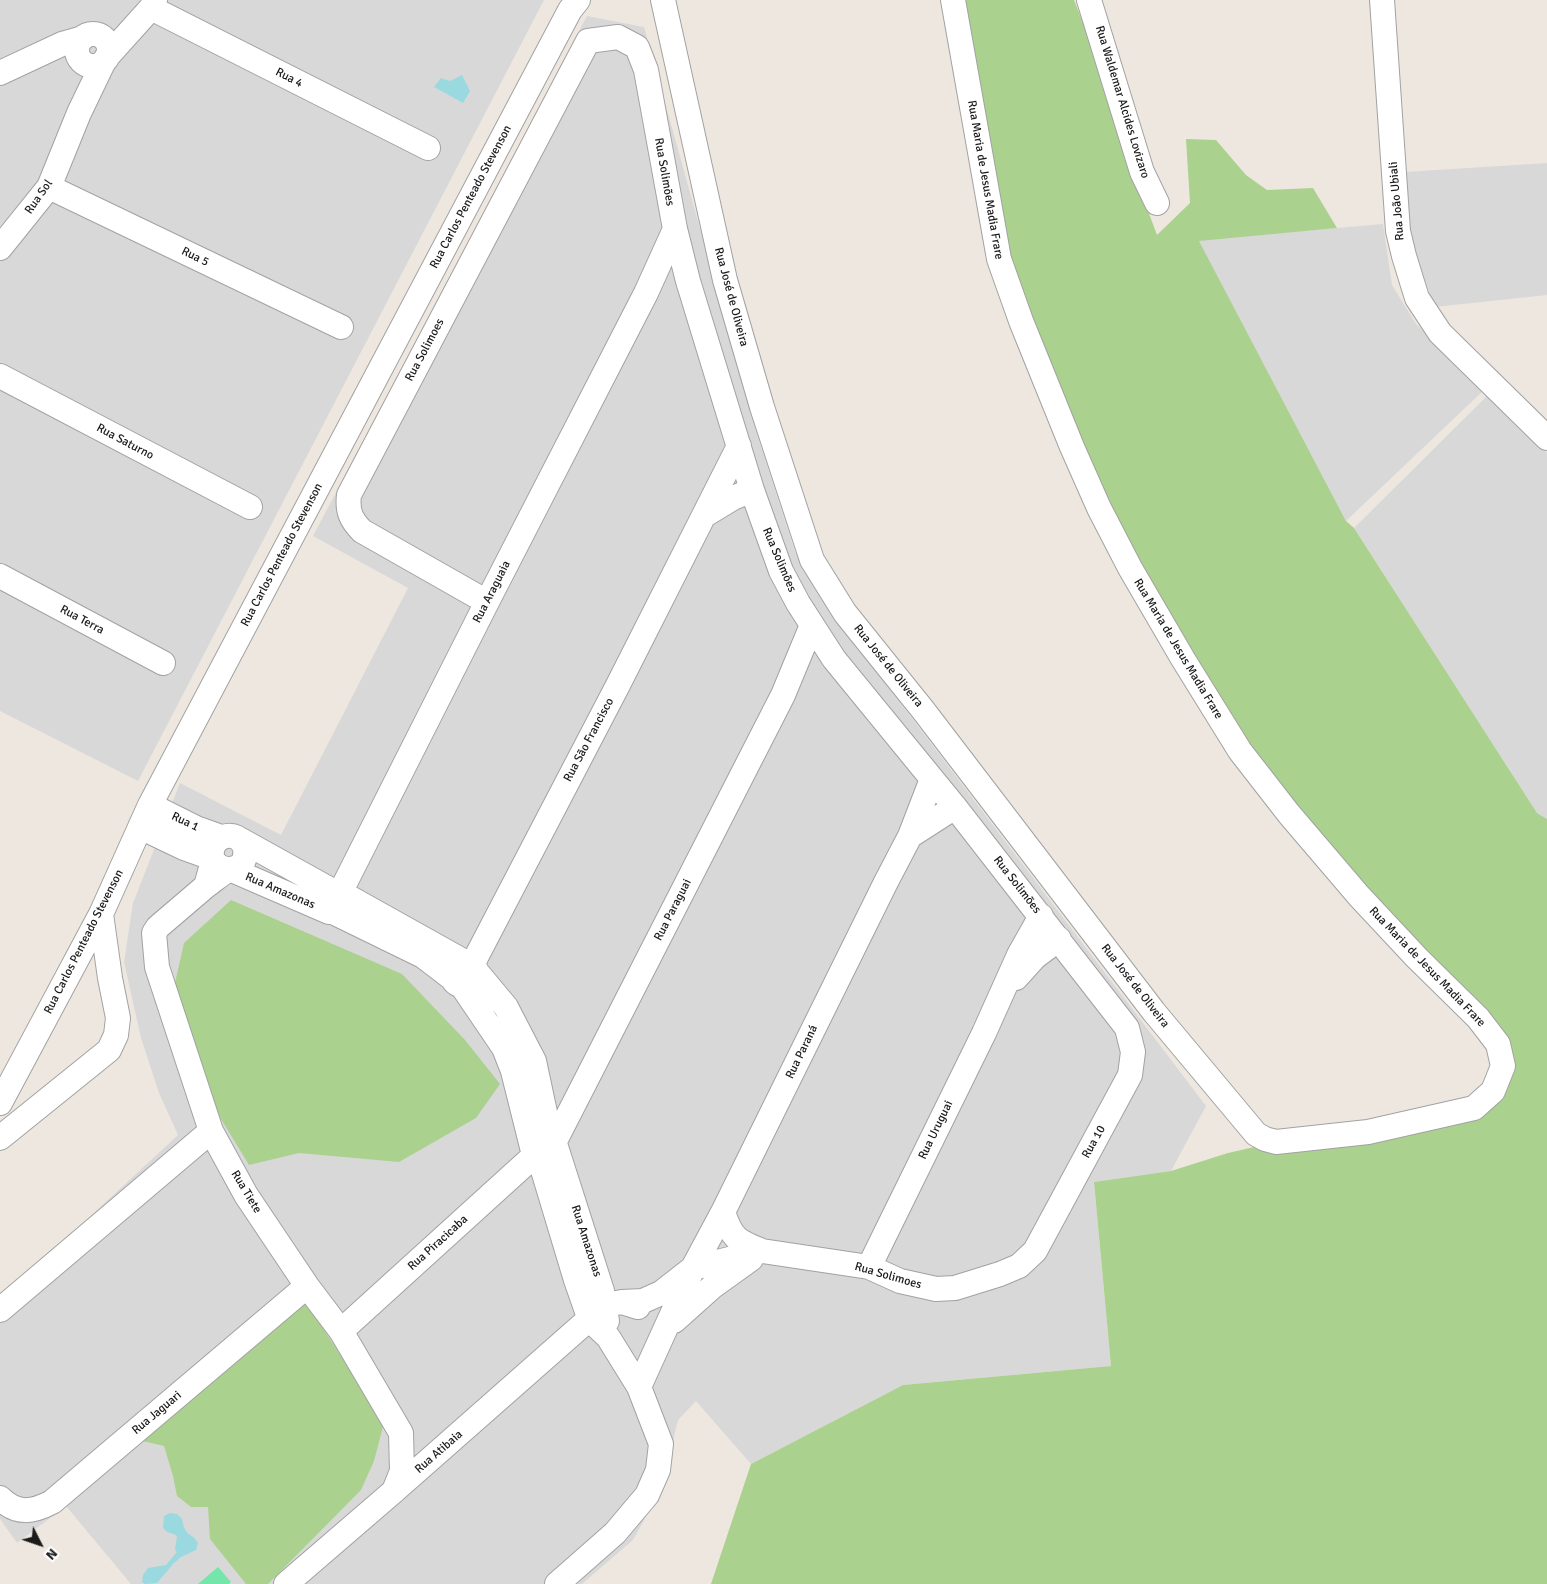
<!DOCTYPE html>
<meta charset="utf-8">
<style>
body{margin:0}
#map{position:relative;width:1547px;height:1584px;overflow:hidden;background:#eee7df;font-family:Signika,sans-serif}
canvas{display:block}
.north{position:absolute;left:15px;top:1519px;width:50px;height:50px;-webkit-text-stroke:4px #fff;paint-order:stroke;rotate:131deg;font-size:14px;font-weight:700;line-height:20px;text-align:center;color:#1b1b1b}
.north::after{content:'';display:block;margin:auto;width:18px;height:22px;background:#1b1b1b;clip-path:polygon(50% 0,100% 100%,50% 72%,0 100%)}
</style>
<div id="map">
<canvas width="1547" height="1584"></canvas>
<div class="north">N</div>
</div>
<script>
const ctx = document.querySelector('canvas').getContext('2d');
ctx.lineJoin = 'round';
function fill(path, color) {
  ctx.fillStyle = color;
  ctx.fill(path, 'evenodd');
}
function trace(path, color, width, dash) {
  ctx.strokeStyle = color;
  ctx.lineWidth = width;
  ctx.lineCap = dash ? 'butt' : 'round';
  ctx.setLineDash(dash || []);
  ctx.stroke(path);
}
function label(font, color, halo, rows, align = 'center') {
  ctx.font = font + ' Signika,sans-serif';
  ctx.lineWidth = 4;
  ctx.setLineDash([]);
  ctx.textBaseline = 'middle';
  ctx.strokeStyle = halo;
  ctx.fillStyle = color;
  for (const [text, x, y, turn = 0] of rows) {
    ctx.save();
    ctx.translate(x, y);
    ctx.rotate((+turn || 0) * Math.PI / 180);
    ctx.textAlign = isNaN(turn) ? turn : align;
    if (halo) ctx.strokeText(text, 0, 0);
    ctx.fillText(text, 0, 0);
    ctx.restore();
  }
}
fill(new Path2D(`
 M 0,0 L 544,0 L 138,781 L 0,711 Z
 M 587,16 L 644,27 L 758,437 L 795,552 L 820,597 L 1206,1106 L 1171,1171 L 1094,1182 L 1111,1366 L 903,1385 L 751,1464 L 696,1401 L 678,1420 L 661,1490 L 633,1540 L 582,1584 L 131,1584 L 66,1506 L 17,1543 L 0,1519 L 0,1300 L 178,1135 L 159,1093 L 141,1038 L 124,962 L 133,903 L 180,783 L 281,835 L 408,588 L 313,536 Z
 M 1547,163 L 1547,295 L 1435,307 L 1409,238 L 1405,172 Z
 M 1383,224 L 1392,285 L 1416,324 L 1484,390 L 1346,521 L 1198,240 Z
 M 1489,394 L 1547,453 L 1547,819 L 1537,813 L 1354,528 Z`), '#d9d8d8');
fill(new Path2D(`
 M 953,0 L 1074,0 L 1100,66 L 1106,98 L 1157,235 L 1190,203 L 1186,139 L 1216,140 L 1246,175 L 1267,190 L 1313,188 L 1337,228 L 1199,241 L 1346,521 L 1354,528 L 1537,813 L 1547,819 L 1547,1584 L 711,1584 L 751,1464 L 903,1385 L 1111,1366 L 1094,1182 L 1171,1171 L 1228,1153 L 1276,1142 L 1368,1132 L 1493,1091 L 1498,1044 L 1359,896 L 1183,659 L 1021,321 Z
 M 231,900 L 402,974 L 465,1040 L 500,1084 L 476,1118 L 399,1162 L 299,1153 L 249,1165 L 221,1119 L 196,1063 L 172,996 L 184,943 Z
 M 303,1297 L 384,1423 L 374,1461 L 361,1490 L 268,1584 L 246,1584 L 210,1539 L 208,1507 L 191,1507 L 177,1496 L 173,1476 L 164,1446 L 134,1439 Z`), '#abd18f');
fill(new Path2D(`
 M 218,1567 L 231,1582 L 229,1584 L 198,1584 Z`), '#74e6ab');
fill(new Path2D(`
 M 462,75 L 470,91 L 463,103 L 434,87 L 441,78 L 450,81 Z
 M 170,1513 L 177,1514 L 182,1519 C 185,1538 191,1531 198,1543 L 196,1550 L 181,1557 L 174,1563 L 157,1583 L 145,1584 L 142,1582 L 143,1575 L 148,1568 L 166,1565 L 177,1552 L 175,1550 L 177,1536 C 172,1532 166,1534 163,1527 L 164,1516 Z`), '#9ad9e0');
const minor = new Path2D(`
 M 663,0 L 725,280 L 762,407 L 812,560 L 845,613 L 923,710 L 1154,1012 L 1256,1134 L 1265,1139 L 1276,1142 L 1368,1132 L 1474,1108 L 1493,1091 L 1503,1066 L 1498,1044 L 1478,1018 L 1417,958 L 1359,896 L 1289,814 L 1240,751 L 1183,659 L 1130,568 L 1099,508 L 1072,447 L 1021,321 L 999,259 L 953,0
 M 1089,0 L 1142,172 L 1157,203
 M 1382,0 L 1398,231 L 1404,256 L 1417,298 L 1440,333 L 1547,438
 M 151,8 L 428,148
 M77 50a16 16 0 1 1 32 0a16 16 0 1 1-32 0Z
 M 106,58 L 151,8 L 155,0
 M 0,73 L 62,44 L 83,38
 M 49,187 L 341,327
 M 0,248 L 49,187 L 79,113 L 104,61
 M 0,376 L 250,507
 M 705,515 L 733,498 L 752,490
 M 0,576 L 163,663
 M 487,602 L 362,531 C 351,520 347,511 349,495 L 588,41 L 618,37 L 637,47 L 646,70 L 675,229 L 688,281 L 752,490 L 781,571 L 798,603 L 834,659 L 955,807 L 1127,1028 L 1133,1052 L 1130,1075 L 1035,1251 L 1019,1266 L 1000,1274 L 955,1288 L 936,1289 L 900,1281 L 869,1267 L 762,1251 L 693,1268 L 661,1293 L 643,1301 L 622,1302
 M 150,805 L 196,828 L 221,837
 M 140,827 L 184,848 L 212,858
 M 910,836 L 955,807
 M 241,840 L 331,890
 M 213,861 L 206,886 C 213,881 221,874 228,870 C 234,868 238,868 242,864 C 245,859 246,854 245,849 C 240,826 205,835 213,861 L 220,867 L 229,870
 M 232,870 L 329,912
 M 206,886 L 158,927 L 154,933 L 157,967 L 211,1131 L 246,1195 L 307,1286 L 341,1331 L 401,1433 L 402,1471 L 394,1491
 M 341,891 L 487,602 L 646,293 L 675,229
 M 345,895 L 465,962
 M 337,914 L 423,956 L 453,979
 M 472,965 L 618,685 L 739,446
 M 476,971 L 506,1007 L 534,1061 L 550,1136
 M 1016,978 L 1035,957 L 1059,939
 M 462,986 C 472,987 481,978 475,968 C 464,949 438,978 462,986 L 504,1048 L 513,1071 L 532,1147
 M 0,1103 L 101,914 L 150,805 L 570,10 L 578,0
 M 0,1138 L 109,1050 L 116,1035 L 118,1018 L 110,978 L 101,914
 M 555,1141 L 783,695 L 812,625
 M 556,1147 L 602,1291 L 607,1321
 M 539,1157 L 576,1280 L 590,1320 L 608,1337 L 639,1387 L 661,1444 L 658,1470 L 647,1495 L 615,1533 L 557,1584
 M 723,1212 C 732,1239 737,1241 762,1251
 M 869,1267 L 984,1033 L 1019,955 L 1041,916
 M 0,1310 L 211,1131
 M 674,1321 L 712,1287 L 751,1259
 M 341,1331 L 536,1154
 M 639,1387 L 693,1268 L 723,1212 L 886,882 L 910,836 L 932,779
 M 0,1498 C 17,1515 33,1512 52,1502 L 307,1286
 M 286,1584 L 394,1491 L 605,1305 L 622,1302 L 638,1307`);
trace(minor, '#a2a2a2', 26);
trace(minor, '#fff', 24);
label('12px', '#1b1b1b', '#fff', [
 ["Rua 4",289,78,27],
 ["Rua Waldemar Alcides Lovizaro",1122,102,73],
 ["Rua Solimões",664,172,80],
 ["Rua Maria de Jesus Madia Frare",985,180,80],
 ["Rua Sol",39,197,-55],
 ["Rua Carlos Penteado Stevenson",471,197,-62],
 ["Rua João Ubiali",1397,201,-95],
 ["Rua 5",195,257,26],
 ["Rua José de Oliveira",731,297,75],
 ["Rua Solimoes",425,350,-62],
 ["Rua Saturno",125,442,28],
 ["Rua Carlos Penteado Stevenson",282,555,-62],
 ["Rua Solimões",779,560,67],
 ["Rua Araguaia",492,592,-63],
 ["Rua Terra",82,620,28],
 ["Rua Maria de Jesus Madia Frare",1178,649,59],
 ["Rua José de Oliveira",888,666,51],
 ["Rua São Francisco",589,740,-62],
 ["Rua 1",185,822,25],
 ["Rua Solimões",1017,885,52],
 ["Rua Amazonas",280,891,23],
 ["Rua Paraguai",673,910,-63],
 ["Rua Carlos Penteado Stevenson",84,942,-63],
 ["Rua Maria de Jesus Madia Frare",1427,967,46],
 ["Rua José de Oliveira",1135,986,52],
 ["Rua Paraná",802,1052,-64],
 ["Rua Uruguai",936,1130,-64],
 ["Rua 10",1094,1142,-61],
 ["Rua Tiete",246,1192,59],
 ["Rua Amazonas",586,1241,72],
 ["Rua Piracicaba",438,1243,-42],
 ["Rua Solimoes",888,1276,16],
 ["Rua Jaguari",157,1413,-40],
 ["Rua Atibaia",439,1452,-41]
]);
</script>
